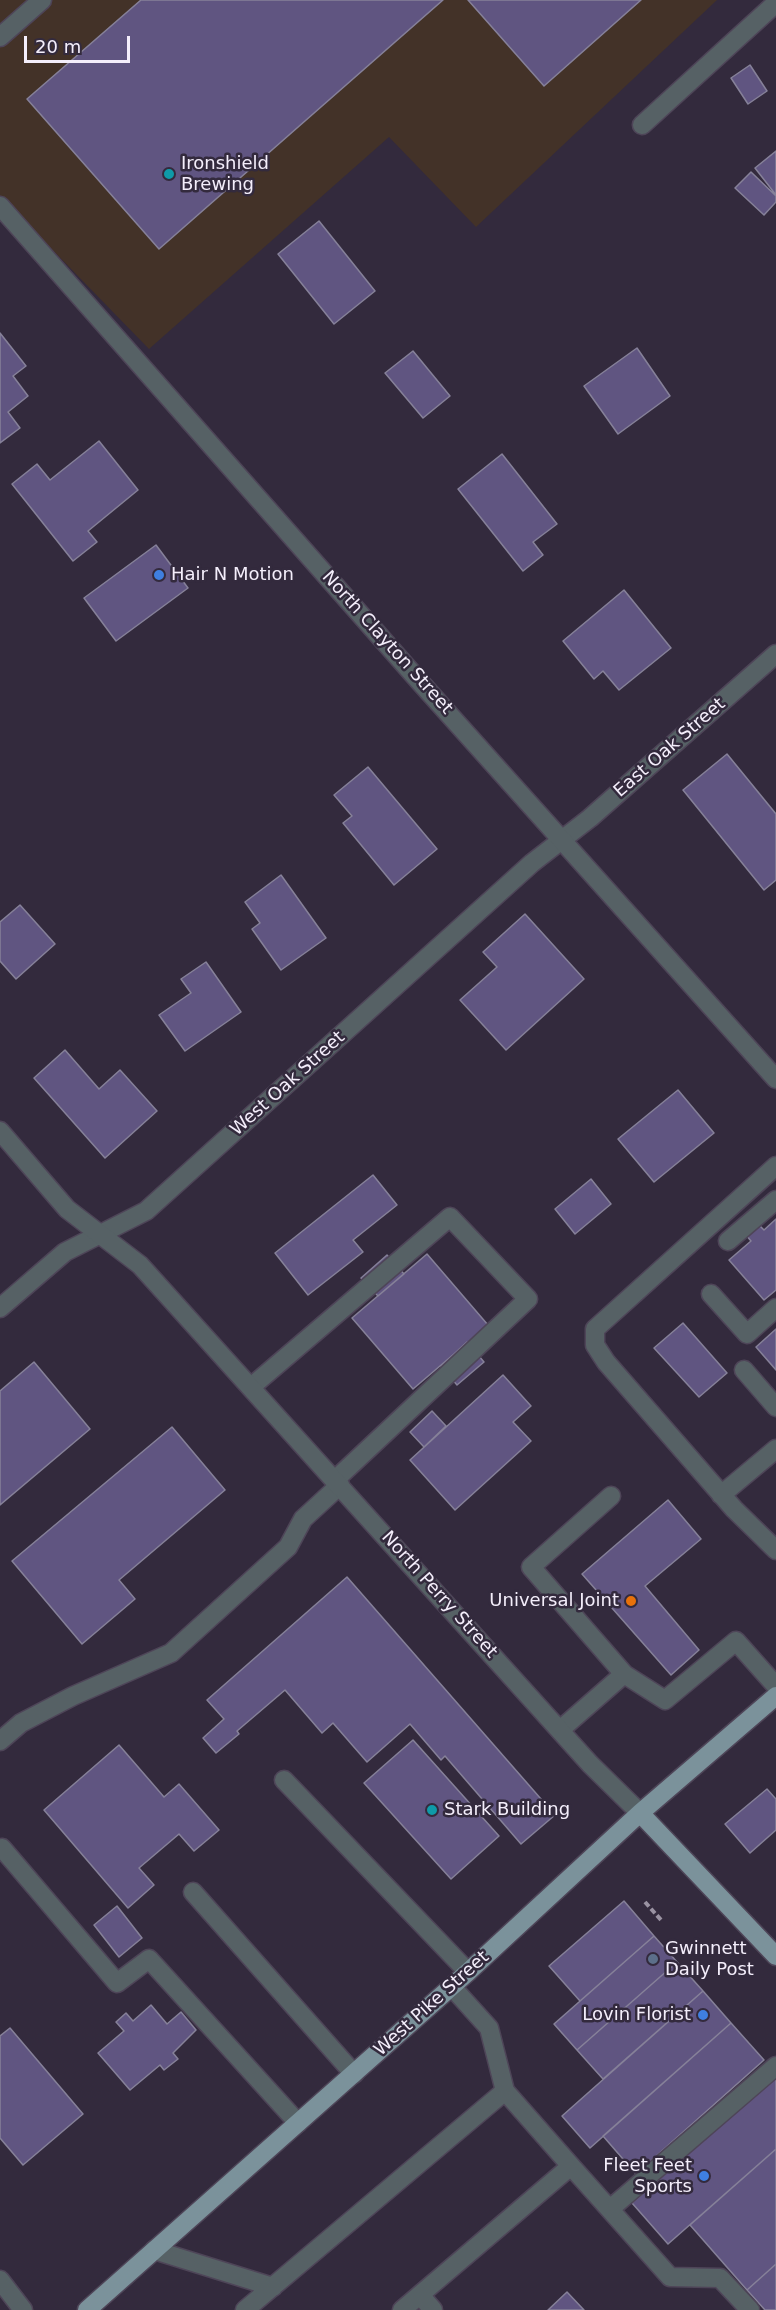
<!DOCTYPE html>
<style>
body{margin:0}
#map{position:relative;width:776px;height:2310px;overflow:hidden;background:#332a3d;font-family:"DejaVu Sans",sans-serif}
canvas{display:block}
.scale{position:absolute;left:24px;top:36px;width:106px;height:27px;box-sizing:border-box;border:3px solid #f4eefb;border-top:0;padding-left:8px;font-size:18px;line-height:21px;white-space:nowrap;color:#f4eefb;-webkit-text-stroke:4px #332a3d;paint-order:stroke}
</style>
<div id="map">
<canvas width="776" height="2310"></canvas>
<div class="scale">20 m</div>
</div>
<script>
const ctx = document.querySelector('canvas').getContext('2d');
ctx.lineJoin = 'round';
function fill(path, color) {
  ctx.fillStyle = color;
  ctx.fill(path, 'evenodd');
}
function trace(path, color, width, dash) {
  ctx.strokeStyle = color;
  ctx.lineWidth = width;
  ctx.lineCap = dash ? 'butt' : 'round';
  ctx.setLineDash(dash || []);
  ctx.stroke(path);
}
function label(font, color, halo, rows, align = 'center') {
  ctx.font = font + ' "DejaVu Sans",sans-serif';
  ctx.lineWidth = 5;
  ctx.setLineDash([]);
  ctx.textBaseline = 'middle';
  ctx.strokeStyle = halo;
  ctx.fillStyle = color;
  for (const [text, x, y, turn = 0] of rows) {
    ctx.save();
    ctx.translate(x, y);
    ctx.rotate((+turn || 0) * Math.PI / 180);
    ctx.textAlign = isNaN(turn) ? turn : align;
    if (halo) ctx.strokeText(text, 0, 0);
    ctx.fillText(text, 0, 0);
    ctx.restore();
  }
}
fill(new Path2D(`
 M 0,0 L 717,0 L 476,227 L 389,137 L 149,349 L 0,196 Z`), '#433228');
const building = new Path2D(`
 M 141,0 L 443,0 L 159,249 L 27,99 Z
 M 468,0 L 641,0 L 544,86 Z
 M 750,65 L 767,91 L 748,104 L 731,78 Z
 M 776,151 L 776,195 L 755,168 Z
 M 751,172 L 776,196 L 776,202 L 764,215 L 735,188 Z
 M 319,221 L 375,291 L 334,324 L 278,254 Z
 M 0,333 L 26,366 L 13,376 L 28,396 L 8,412 L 20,428 L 0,443 Z
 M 637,348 L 670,396 L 618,434 L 584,386 Z
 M 413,351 L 450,396 L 423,418 L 385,373 Z
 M 99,441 L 138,490 L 88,531 L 97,542 L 73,561 L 12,484 L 37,464 L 50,480 Z
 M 502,454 L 557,524 L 533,542 L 543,555 L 523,571 L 458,489 Z
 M 156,545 L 188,588 L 116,641 L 84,598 Z
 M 624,590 L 671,648 L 619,690 L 603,671 L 594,679 L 563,641 Z
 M 727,754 L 776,814 L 776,880 L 764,890 L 683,790 Z
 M 368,767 L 437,849 L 394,885 L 343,823 L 352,816 L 334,795 Z
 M 281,875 L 326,938 L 281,970 L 252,929 L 260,923 L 245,902 Z
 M 20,905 L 55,944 L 16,979 L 0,961 L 0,922 Z
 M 525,914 L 584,979 L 506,1050 L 460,1000 L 497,967 L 483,952 Z
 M 206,962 L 241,1012 L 185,1051 L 159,1015 L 191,993 L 181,979 Z
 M 65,1050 L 99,1089 L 120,1070 L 157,1111 L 105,1158 L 34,1078 Z
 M 678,1090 L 714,1133 L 654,1182 L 618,1139 Z
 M 373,1175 L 397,1205 L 353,1240 L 363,1252 L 308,1295 L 275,1253 Z
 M 591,1179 L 611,1204 L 575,1234 L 555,1209 Z
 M 776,1219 L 776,1290 L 764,1300 L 729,1260 L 751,1241 L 746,1235 L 758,1224 L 764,1230 Z
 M 427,1254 L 488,1325 L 413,1389 L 352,1318 Z
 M 387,1255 L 404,1274 L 378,1296 L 361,1278 Z
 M 683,1323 L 727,1373 L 699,1397 L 654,1348 Z
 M 776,1329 L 776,1370 L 756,1347 Z
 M 467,1342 L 484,1362 L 457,1385 L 441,1366 Z
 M 34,1362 L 90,1429 L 0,1505 L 0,1391 Z
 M 503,1375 L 531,1406 L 513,1422 L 531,1441 L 455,1510 L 410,1460 Z
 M 432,1411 L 446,1426 L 424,1447 L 410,1432 Z
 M 172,1427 L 225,1490 L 119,1580 L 135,1599 L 82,1644 L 12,1561 Z
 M 668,1500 L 701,1539 L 645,1586 L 699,1650 L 671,1675 L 582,1574 Z
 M 347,1577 L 555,1815 L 521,1844 L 445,1756 L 441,1760 L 410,1724 L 367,1762 L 333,1723 L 322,1733 L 285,1690 L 237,1731 L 239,1734 L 216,1753 L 203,1738 L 224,1719 L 207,1700 Z
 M 413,1740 L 499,1836 L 451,1879 L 364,1783 Z
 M 119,1745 L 164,1797 L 179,1784 L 219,1830 L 194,1851 L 179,1834 L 139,1868 L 154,1885 L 128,1908 L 44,1810 Z
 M 767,1789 L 776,1799 L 776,1830 L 750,1853 L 725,1824 Z
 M 624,1901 L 654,1936 L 580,2001 L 549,1966 Z
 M 117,1906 L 142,1938 L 119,1957 L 94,1925 Z
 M 654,1936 L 677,1962 L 577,2050 L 554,2024 Z
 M 677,1962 L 703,1991 L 603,2079 L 577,2050 Z
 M 703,1991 L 731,2023 L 590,2148 L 562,2116 Z
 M 151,2005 L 167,2024 L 181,2012 L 196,2030 L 173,2053 L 178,2059 L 164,2070 L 160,2065 L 130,2090 L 98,2053 L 124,2031 L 116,2022 L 126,2013 L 133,2021 Z
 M 731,2023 L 764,2060 L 636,2174 L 603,2136 Z
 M 10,2028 L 83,2114 L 23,2165 L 0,2138 L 0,2036 Z
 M 776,2077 L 776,2149 L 668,2244 L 632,2203 Z
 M 776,2149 L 776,2264 L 747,2290 L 690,2225 Z
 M 776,2264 L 776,2310 L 765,2310 L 747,2290 Z
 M 567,2292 L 584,2310 L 548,2310 Z`);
fill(building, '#605581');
trace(building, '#868199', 1.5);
const service = new Path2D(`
 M 0,37 L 42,0
 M 642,125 L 776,3
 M 776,1166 L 595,1329 L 595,1345 L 606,1362 L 734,1509 L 776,1550
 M 728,1241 L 776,1200
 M 711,1294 L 747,1334 L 776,1308
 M 744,1370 L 776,1407
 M 251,1387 L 450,1217 L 528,1299 L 335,1480
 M 721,1495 L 776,1449
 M 611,1496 L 531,1567 L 624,1674 L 665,1700 L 736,1641 L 776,1686
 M 560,1730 L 624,1674
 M 0,1741 L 21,1723 L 73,1696 L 171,1653 L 288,1547 L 303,1519 L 340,1485
 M 284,1780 L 468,1972
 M 2,1848 L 117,1983 L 149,1959 L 298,2123
 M 193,1892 L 354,2074
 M 571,2166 L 670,2277 L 720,2278 L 750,2310
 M 610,2209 L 776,2066
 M 154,2250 L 273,2287
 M 420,2295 L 433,2310
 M 245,2310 L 505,2091
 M 402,2310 L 571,2166 L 505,2091 L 489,2028 L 452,1987`);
const minor = new Path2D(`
 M 0,1308 L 65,1252 L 146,1211 L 532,863 L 590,818 L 776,654
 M 0,2280 L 23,2310`);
const tertiary = new Path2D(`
 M 0,206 L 420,682 L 776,1079
 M 0,1131 L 67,1209 L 140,1265 L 590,1764 L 640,1813`);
const primary = new Path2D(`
 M 640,1813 L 776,1956
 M 87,2310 L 468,1972 L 640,1813 L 776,1696`);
trace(service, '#4e4558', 21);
trace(minor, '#4e4558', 21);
trace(tertiary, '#4e4558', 21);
trace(primary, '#4e4558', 21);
trace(new Path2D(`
 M 645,1902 L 661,1920`), '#9a92a2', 4, [6, 3]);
trace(service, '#566165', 18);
trace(minor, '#566165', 18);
trace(tertiary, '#566165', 18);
trace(primary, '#7b929b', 18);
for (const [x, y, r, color] of [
 [169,174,6,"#0f9aa8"],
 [159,575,6,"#3f7fe0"],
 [631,1601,6,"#e8710a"],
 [432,1810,6,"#0f9aa8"],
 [653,1959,6,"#5c6f8a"],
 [703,2015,6,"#3f7fe0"],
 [704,2176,6,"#3f7fe0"]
]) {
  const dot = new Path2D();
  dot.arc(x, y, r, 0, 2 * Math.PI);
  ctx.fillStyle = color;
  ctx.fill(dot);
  trace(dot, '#332a3d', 2);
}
label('18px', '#f4eefb', '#332a3d', [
 ["Ironshield",181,164],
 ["Brewing",181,185],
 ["Hair N Motion",171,575],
 ["Universal Joint",619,1601,"right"],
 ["Stark Building",444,1810],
 ["Gwinnett",665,1949],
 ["Daily Post",665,1970],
 ["Lovin Florist",691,2015,"right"],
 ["Fleet Feet",692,2166,"right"],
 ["Sports",692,2187,"right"]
], 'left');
label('18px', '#f4eefb', '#332a3d', [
 ["North Clayton Street",387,643,48],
 ["East Oak Street",670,748,-41],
 ["West Oak Street",288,1084,-42],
 ["North Perry Street",439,1595,48],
 ["West Pike Street",432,2004,-42]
]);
</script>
